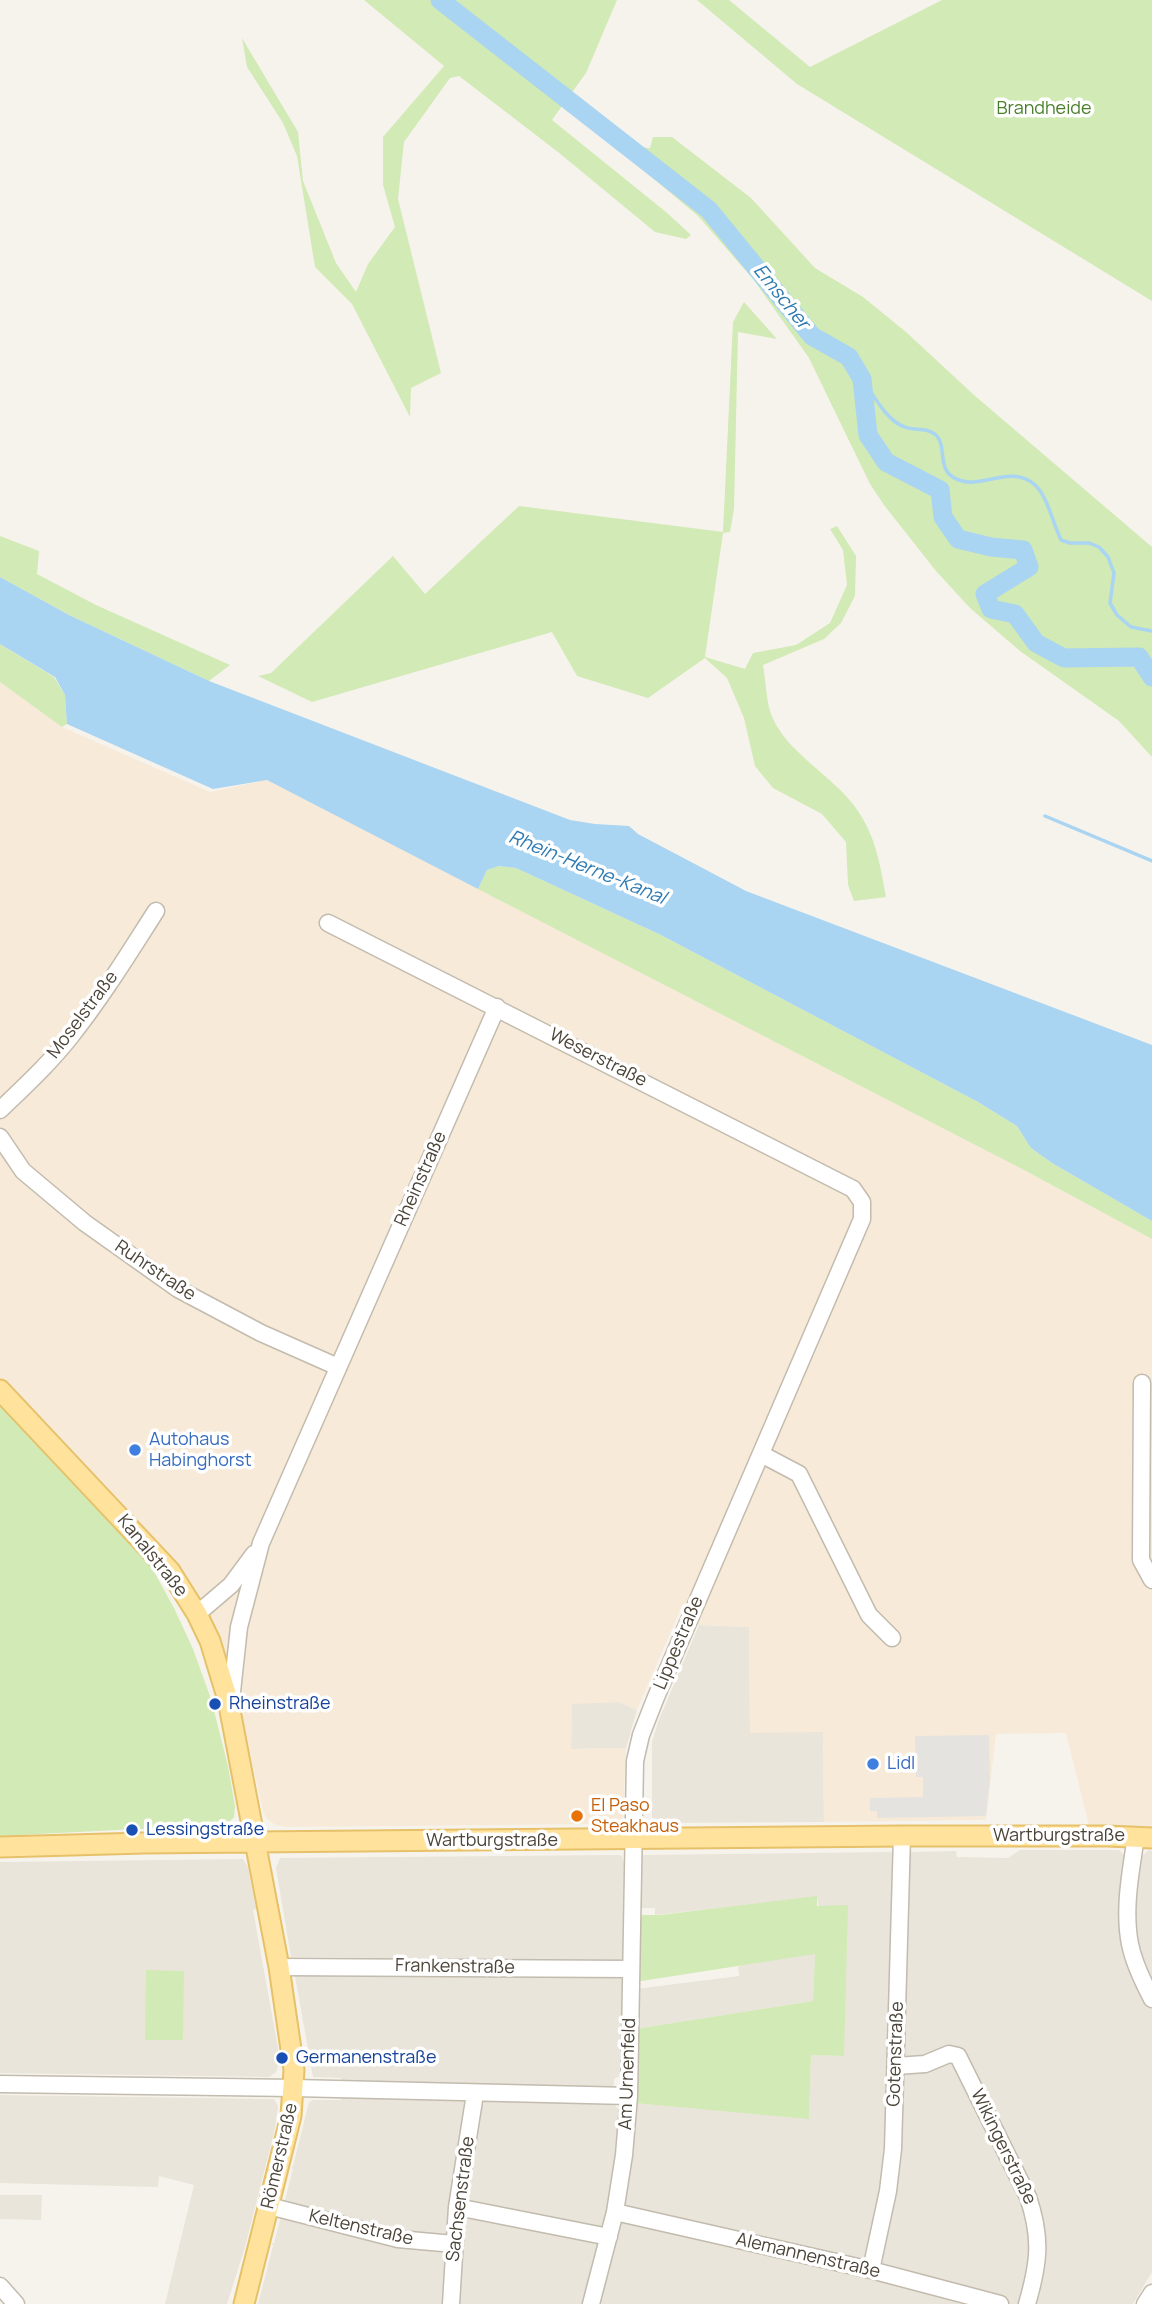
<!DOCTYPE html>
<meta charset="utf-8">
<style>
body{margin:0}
canvas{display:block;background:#f6f3ec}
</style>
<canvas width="1152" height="2304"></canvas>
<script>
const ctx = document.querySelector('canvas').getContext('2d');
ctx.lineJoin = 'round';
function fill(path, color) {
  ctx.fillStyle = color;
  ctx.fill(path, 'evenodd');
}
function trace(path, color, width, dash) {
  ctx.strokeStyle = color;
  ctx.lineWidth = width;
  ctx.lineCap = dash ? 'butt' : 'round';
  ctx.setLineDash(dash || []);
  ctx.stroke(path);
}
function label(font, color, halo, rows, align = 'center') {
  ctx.font = font + ' Manrope,sans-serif';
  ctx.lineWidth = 7;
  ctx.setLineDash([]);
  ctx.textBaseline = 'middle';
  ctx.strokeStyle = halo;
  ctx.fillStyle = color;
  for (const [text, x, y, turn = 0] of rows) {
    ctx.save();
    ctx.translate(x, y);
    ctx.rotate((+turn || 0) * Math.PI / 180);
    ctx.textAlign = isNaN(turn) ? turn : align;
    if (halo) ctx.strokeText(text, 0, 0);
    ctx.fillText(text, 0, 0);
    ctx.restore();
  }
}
fill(new Path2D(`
 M 699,1625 L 749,1627 L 750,1732 L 823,1732 L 824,1822 L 652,1823 L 652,1742 L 658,1722 Z
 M 619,1702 L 637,1710 L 626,1748 L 571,1749 L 572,1703 Z
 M 1020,1850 L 1119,1850 L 1126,1857 L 1140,1858 L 1149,1850 L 1152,1851 L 1152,2272 L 1133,2304 L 258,2304 L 273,2246 L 272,2243 L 274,2243 L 293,2169 L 291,2168 L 293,2166 L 309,2102 L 313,2100 L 341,2100 L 341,2078 L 313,2077 L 295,1976 L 311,1973 L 622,1976 L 621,2071 L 619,2076 L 614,2079 L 613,2103 L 620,2111 L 634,2109 L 634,2103 L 809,2118 L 811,2055 L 843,2056 L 817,1897 L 655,1915 L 655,1908 L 636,1908 L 637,1859 L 642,1855 L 890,1852 L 895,1855 L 911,1852 L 956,1851 L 957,1857 L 1008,1858 Z
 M 619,1855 L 622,1856 L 624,1863 L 623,1961 L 291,1957 L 276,1868 L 280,1858 Z
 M 243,1859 L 248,1867 L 256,1909 L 253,1910 L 280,2059 L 276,2072 L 269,2077 L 0,2073 L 0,1862 Z
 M 815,1953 L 813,2001 L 635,2029 L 635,1989 L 739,1976 L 738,1966 Z
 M 0,2095 L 274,2099 L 278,2106 L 275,2129 L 245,2247 L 227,2304 L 165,2304 L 194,2185 L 159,2176 L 158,2187 L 0,2183 Z
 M 0,2195 L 42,2195 L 41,2220 L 0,2219 Z`), '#eae5da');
fill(new Path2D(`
 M 0,682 L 62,727 L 210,792 L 267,780 L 1024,1170 L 1152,1239 L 1152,1828 L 1089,1825 L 1066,1733 L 996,1734 L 986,1820 L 824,1822 L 823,1732 L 750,1733 L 749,1627 L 699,1625 L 680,1610 L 637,1710 L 619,1702 L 572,1704 L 571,1749 L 626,1748 L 623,1819 L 618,1827 L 596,1827 L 596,1824 L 285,1827 L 276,1825 L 267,1819 L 263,1811 L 240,1708 L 214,1631 L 186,1578 L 0,1379 Z`), '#f7ead8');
fill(new Path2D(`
 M 364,0 L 617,0 L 586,73 L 552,120 L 666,212 L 691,235 L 686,239 L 655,232 L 558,152 L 459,76 L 450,78 L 404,142 L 398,199 L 441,373 L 411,388 L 410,417 L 352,304 L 315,267 L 297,156 L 283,123 L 247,67 L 242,38 L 298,132 L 303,181 L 336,263 L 356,292 L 368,264 L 395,227 L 383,185 L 383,137 L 444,66 Z
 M 697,0 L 729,0 L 810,67 L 942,0 L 1152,0 L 1152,301 L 797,84 Z
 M 653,137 L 672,137 L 751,198 L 815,268 L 863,297 L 906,332 L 974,395 L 1152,547 L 1152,757 L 1119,721 L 1020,651 L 970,608 L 936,571 L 884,505 L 870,484 L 809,358 L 753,279 L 698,216 L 624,154 L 636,147 L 650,148 Z
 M 744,302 L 777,339 L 738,332 L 734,509 L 730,532 L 723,533 L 705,657 L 745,669 L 753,653 L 796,645 L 830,623 L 847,585 L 843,550 L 830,529 L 837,526 L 856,556 L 855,596 L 841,623 L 824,639 L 763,665 C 766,681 766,704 773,719 C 793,760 840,778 863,819 C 877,843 881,870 886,897 L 854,901 L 848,885 L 846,842 L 822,814 L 773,788 L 755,766 L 744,718 L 727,678 L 705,658 L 648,698 L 577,676 L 552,632 L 312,702 L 258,676 L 271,673 L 393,556 L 425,594 L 519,506 L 723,532 L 733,322 Z
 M 0,536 L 39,551 L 37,574 L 96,605 L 230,665 L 209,681 L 69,615 L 0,577 Z
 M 0,644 L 54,677 L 65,695 L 67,724 L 62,727 L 0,682 Z
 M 499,866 L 516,868 L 661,935 L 978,1102 L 1017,1126 L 1031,1148 L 1052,1163 L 1152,1221 L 1152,1239 L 1024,1170 L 478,889 L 487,870 Z
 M 0,1404 L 147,1559 L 174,1608 L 193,1649 L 211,1699 L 228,1766 L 235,1806 L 234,1817 L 224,1828 L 137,1829 L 0,1836 Z
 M 817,1896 L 817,1906 L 848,1905 L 844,2056 L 811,2055 L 809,2119 L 634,2103 L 635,2029 L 813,2001 L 815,1954 L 635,1982 L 636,1915 L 660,1915 Z
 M 146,1970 L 184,1971 L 183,2040 L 145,2040 Z`), '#d2eab5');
fill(new Path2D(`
 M 989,1735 L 990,1780 L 986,1816 L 877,1818 L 877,1811 L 870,1811 L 870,1798 L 923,1797 L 923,1777 L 916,1777 L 915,1736 Z`), '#e5e3e0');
fill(new Path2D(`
 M 0,577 L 69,615 L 209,681 L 570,820 L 595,824 L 629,826 L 638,834 L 746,891 L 1152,1045 L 1152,1221 L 1052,1163 L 1031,1148 L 1017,1126 L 978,1102 L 661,935 L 516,868 L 499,866 L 487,870 L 478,889 L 267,780 L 213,789 L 67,724 L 65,695 L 55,677 L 0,644 Z`), '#a9d4f2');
trace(new Path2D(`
 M 862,379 C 874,395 886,421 905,427 C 915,431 927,427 936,435 C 948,447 935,472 959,480 C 972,485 984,480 997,478 C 1045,467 1046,508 1061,540 L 1070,543 L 1089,543 L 1099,547 L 1108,557 L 1114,573 L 1110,603 L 1117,615 L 1131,627 L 1152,631
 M 1045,816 L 1152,861`), '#a9d4f2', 3.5);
trace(new Path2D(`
 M 440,0 L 709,210 L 812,336 L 849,357 L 862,379 L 868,435 L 886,462 L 940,490 L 943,517 L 958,539 L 991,547 L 1023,550 L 1029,567 L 985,594 L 991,609 L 1015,614 L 1036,643 L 1064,658 L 1139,657 L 1152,677`), '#a9d4f2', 19);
const minor = new Path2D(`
 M 328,923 L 853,1189 L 862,1202 L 862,1219 L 656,1697 L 641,1735 L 635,1761 L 629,2096 L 624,2155 L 615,2212 L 591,2304
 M 0,1110 C 24,1087 50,1063 71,1036 C 102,997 129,953 156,911
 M 0,1137 L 23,1171 L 85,1223 L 178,1289 L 261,1333 L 338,1367
 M 1142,1383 L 1141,1560 L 1152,1580
 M 761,1454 L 799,1474 L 869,1615 L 892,1638
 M 197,1614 L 231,1585 L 254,1554
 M 231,1701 L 239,1627 L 261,1543 L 497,1007
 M 1136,1836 C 1131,1871 1123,1909 1130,1944 C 1134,1964 1143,1982 1152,1999
 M 279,1967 L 631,1969
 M 896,2066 L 925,2064 L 949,2054 L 958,2056 L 1028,2197 C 1042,2238 1039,2263 1027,2304
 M 0,2084 L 294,2088 L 629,2096
 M 269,2206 L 398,2239 L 454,2244
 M 457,2207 L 609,2237
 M 615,2212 L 871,2270 L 1000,2304
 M 871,2270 L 888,2191 L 893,2149 L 902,1836
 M 0,2286 L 16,2304
 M 451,2304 L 457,2207 L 475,2094
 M 1145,2304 L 1152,2293`);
const major = new Path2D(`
 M 0,1390 L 170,1571 L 197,1614 L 210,1641 L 228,1700 L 279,1967 L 294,2070 L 291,2116 L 244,2304
 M 0,1847 L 144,1843 L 902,1836 L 1108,1836 L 1152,1838`);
trace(minor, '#c2bbae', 19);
trace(major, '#e6c16a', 23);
trace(minor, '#fff', 16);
trace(major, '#ffe39c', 19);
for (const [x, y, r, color] of [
 [135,1450,7,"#3f7fe0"],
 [215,1704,7,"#1a4fb4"],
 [873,1764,7,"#3f7fe0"],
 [577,1816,7,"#e8710a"],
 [132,1830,7,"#1a4fb4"],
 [282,2058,7,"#1a4fb4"]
]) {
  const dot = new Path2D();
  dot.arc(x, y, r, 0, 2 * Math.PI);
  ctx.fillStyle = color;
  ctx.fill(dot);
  trace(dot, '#fff', 2.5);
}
label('18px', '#4a7f2a', '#fff', [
 ["Brandheide",1044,109]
]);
label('18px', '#4b4439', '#fff', [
 ["Moselstraße",83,1015,-53],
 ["Weserstraße",598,1058,27],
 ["Rheinstraße",421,1179,-66],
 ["Ruhrstraße",155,1271,34],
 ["Kanalstraße",152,1556,51],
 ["Lippestraße",679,1643,-67],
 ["Wartburgstraße",1059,1836],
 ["Wartburgstraße",492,1841],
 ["Frankenstraße",455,1967,1],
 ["Gotenstraße",896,2054,-88],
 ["Am Urnenfeld",628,2074,-88],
 ["Wikingerstraße",1003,2147,64],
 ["Römerstraße",280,2156,-77],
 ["Sachsenstraße",461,2199,-83],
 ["Keltenstraße",361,2228,13],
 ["Alemannenstraße",808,2256,13]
]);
label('18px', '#366cbe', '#fff', [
 ["Autohaus",149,1440],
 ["Habinghorst",149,1461],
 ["Lidl",887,1764]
], 'left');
label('18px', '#164399', '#fff', [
 ["Rheinstraße",229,1704],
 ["Lessingstraße",146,1830],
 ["Germanenstraße",296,2058]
], 'left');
label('18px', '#c56008', '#fff', [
 ["El Paso",591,1806],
 ["Steakhaus",591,1827]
], 'left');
label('italic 19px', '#2e7ab2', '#fff', [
 ["Emscher",781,297,51],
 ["Rhein-Herne-Kanal",587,868,22]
]);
</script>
